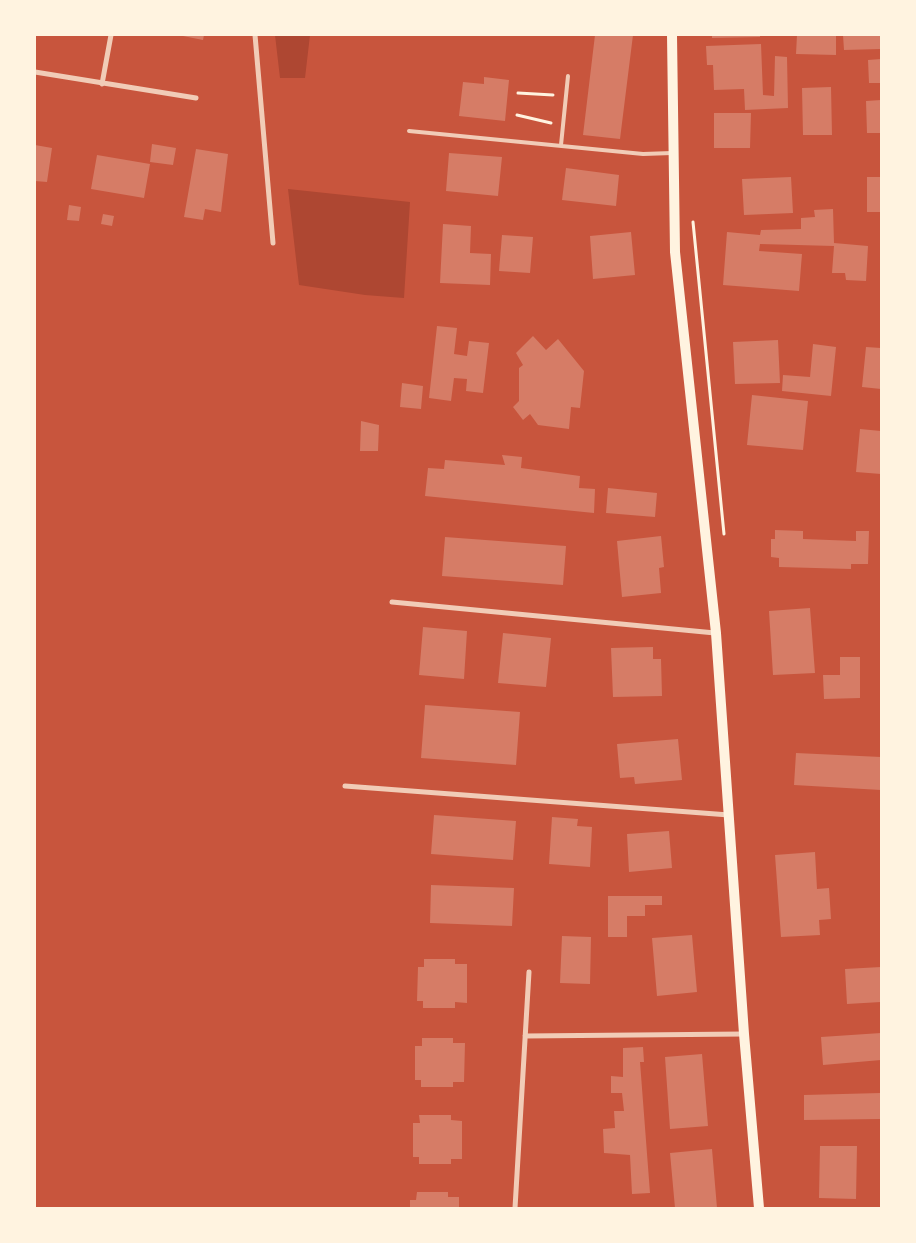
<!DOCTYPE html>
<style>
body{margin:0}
#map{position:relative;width:916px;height:1243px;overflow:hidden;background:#c8553d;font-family:"Open Sans",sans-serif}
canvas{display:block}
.frame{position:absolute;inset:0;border:36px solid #fff3e0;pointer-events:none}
</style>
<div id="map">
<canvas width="916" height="1243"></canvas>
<div class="frame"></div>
</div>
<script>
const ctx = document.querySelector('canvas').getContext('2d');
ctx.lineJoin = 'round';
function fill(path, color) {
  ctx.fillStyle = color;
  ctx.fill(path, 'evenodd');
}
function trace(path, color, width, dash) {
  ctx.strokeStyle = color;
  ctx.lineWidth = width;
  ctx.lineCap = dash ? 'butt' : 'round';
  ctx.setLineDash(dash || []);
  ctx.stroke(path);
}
fill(new Path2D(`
 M 275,35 L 310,35 L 305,78 L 280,78 Z
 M 288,189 L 410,202 L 404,298 L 365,295 L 299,285 Z`), '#ae4732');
fill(new Path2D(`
 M 178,35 L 204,35 L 203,40 Z
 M 595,35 L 633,35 L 620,139 L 583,135 Z
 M 712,35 L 760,35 L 760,37 L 712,38 Z
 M 797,35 L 836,35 L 836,55 L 796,54 Z
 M 843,35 L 881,35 L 881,49 L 844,50 Z
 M 761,44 L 763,95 L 774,96 L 775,56 L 787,57 L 788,108 L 745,110 L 744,89 L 714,90 L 713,65 L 707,65 L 706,46 Z
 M 881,59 L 881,83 L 869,83 L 868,60 Z
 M 484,77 L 509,80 L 505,121 L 459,116 L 463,82 L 484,84 Z
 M 831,87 L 832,135 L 803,135 L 802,88 Z
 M 881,100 L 881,133 L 867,133 L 866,101 Z
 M 714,113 L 751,113 L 750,148 L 714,148 Z
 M 152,144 L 176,148 L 173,165 L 150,162 Z
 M 35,145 L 52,148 L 47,182 L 35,181 Z
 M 196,149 L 228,154 L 221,212 L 205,209 L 203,220 L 184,217 Z
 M 449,153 L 502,157 L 498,196 L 446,191 Z
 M 97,155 L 150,164 L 144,198 L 91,189 Z
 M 566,168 L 619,175 L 616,206 L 562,200 Z
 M 791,177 L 793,213 L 744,215 L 742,179 Z
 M 867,177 L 881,177 L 881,212 L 867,212 Z
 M 69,205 L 81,207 L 79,221 L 67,220 Z
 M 833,209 L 834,243 L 868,246 L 866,281 L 846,280 L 845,273 L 832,273 L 834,246 L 760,244 L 759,251 L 802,254 L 799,291 L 723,285 L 727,232 L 760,235 L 761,230 L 801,229 L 801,218 L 815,217 L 814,210 Z
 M 103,214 L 114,216 L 112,226 L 101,224 Z
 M 443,224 L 471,226 L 470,253 L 491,254 L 490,285 L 440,283 Z
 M 631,232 L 635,275 L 593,279 L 590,236 Z
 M 502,235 L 533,237 L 530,273 L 499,271 Z
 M 437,326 L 457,328 L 454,354 L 467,356 L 469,341 L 489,343 L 483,393 L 466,391 L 467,379 L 454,378 L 451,401 L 429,398 Z
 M 533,336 L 546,350 L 558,339 L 584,371 L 580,408 L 571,407 L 569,429 L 538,425 L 530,414 L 523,420 L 513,407 L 519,401 L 519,368 L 523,365 L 516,353 Z
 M 778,340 L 780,383 L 735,384 L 733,342 Z
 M 813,344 L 836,347 L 831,396 L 782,391 L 783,375 L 810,377 Z
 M 866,347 L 881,348 L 881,389 L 862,387 Z
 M 402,383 L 423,386 L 421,409 L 400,407 Z
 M 752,395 L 808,401 L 803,450 L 747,445 Z
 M 361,421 L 379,425 L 378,451 L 360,451 Z
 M 860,429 L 881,431 L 881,474 L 856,472 Z
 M 502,455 L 522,457 L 521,468 L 580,476 L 579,488 L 595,489 L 594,513 L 425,496 L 428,468 L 444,469 L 445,460 L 505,465 Z
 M 608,488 L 657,493 L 655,517 L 606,513 Z
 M 775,530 L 803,531 L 803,539 L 856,541 L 856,531 L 869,531 L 868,564 L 851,564 L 851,569 L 779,567 L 779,558 L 771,557 L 771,539 L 775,539 Z
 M 661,536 L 664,567 L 659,568 L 661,593 L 622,597 L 617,541 Z
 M 445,537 L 566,546 L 563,585 L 442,576 Z
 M 810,608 L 815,673 L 773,675 L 769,611 Z
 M 423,627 L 467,631 L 464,679 L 419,675 Z
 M 503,633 L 551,638 L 546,687 L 498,683 Z
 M 653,647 L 653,659 L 661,659 L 662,696 L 613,697 L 611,648 Z
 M 840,657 L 860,657 L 860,698 L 824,699 L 823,675 L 840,675 Z
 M 425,705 L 520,712 L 516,765 L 421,758 Z
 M 678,739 L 682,780 L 635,784 L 634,777 L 620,778 L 617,744 Z
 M 796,753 L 881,757 L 881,790 L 794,785 Z
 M 434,815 L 516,821 L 513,860 L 431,854 Z
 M 552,817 L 578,819 L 577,826 L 592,827 L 590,867 L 549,864 Z
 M 669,831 L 672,868 L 629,872 L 627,834 Z
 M 815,852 L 817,889 L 829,888 L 831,919 L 819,920 L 820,935 L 781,937 L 775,855 Z
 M 431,885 L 514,888 L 512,926 L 430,923 Z
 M 608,896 L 662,896 L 662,905 L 645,905 L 645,916 L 627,916 L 627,937 L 608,937 Z
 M 692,935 L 697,992 L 657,996 L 652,938 Z
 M 562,936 L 591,937 L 590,984 L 560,983 Z
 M 424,959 L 455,959 L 455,964 L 467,964 L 467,1003 L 455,1002 L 455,1008 L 423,1008 L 423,1001 L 417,1001 L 418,967 L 424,967 Z
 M 881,967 L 881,1002 L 847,1004 L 845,969 Z
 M 881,1033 L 881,1060 L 823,1065 L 821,1037 Z
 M 422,1038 L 453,1038 L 453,1043 L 465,1043 L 464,1082 L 453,1082 L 453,1087 L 421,1087 L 421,1080 L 415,1080 L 415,1046 L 422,1046 Z
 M 643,1047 L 644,1062 L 640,1062 L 650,1193 L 632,1194 L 630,1155 L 604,1153 L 603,1129 L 615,1128 L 614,1111 L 624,1111 L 622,1093 L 611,1093 L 611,1076 L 623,1077 L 623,1048 Z
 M 702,1054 L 708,1126 L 670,1129 L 665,1057 Z
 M 881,1093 L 881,1119 L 804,1120 L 804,1095 Z
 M 419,1115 L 451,1115 L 451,1120 L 462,1121 L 462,1159 L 451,1159 L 451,1164 L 419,1164 L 419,1157 L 413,1157 L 413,1123 L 420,1123 Z
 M 820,1146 L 857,1146 L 856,1199 L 819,1198 Z
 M 712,1149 L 717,1208 L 675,1208 L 670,1153 Z
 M 417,1192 L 448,1192 L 448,1197 L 459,1197 L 459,1208 L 410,1208 L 410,1200 L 416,1200 Z`), '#d67c66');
trace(new Path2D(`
 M 518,93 L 553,95
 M 517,115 L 551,123
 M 693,222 L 724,534`), '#fff3e0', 3);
trace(new Path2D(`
 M 409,131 L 643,154 L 672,153
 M 561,145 L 568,76`), '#f1ccb7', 4);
trace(new Path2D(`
 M 255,35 L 273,243
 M 35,72 L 196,98
 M 102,84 L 111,35
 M 392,602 L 715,633
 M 345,786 L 729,815
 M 525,1036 L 744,1034
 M 515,1208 L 529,972`), '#f1ccb7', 5);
trace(new Path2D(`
 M 672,35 L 675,252 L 716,633 L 744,1034 L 759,1208`), '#fff3e0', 10);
</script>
